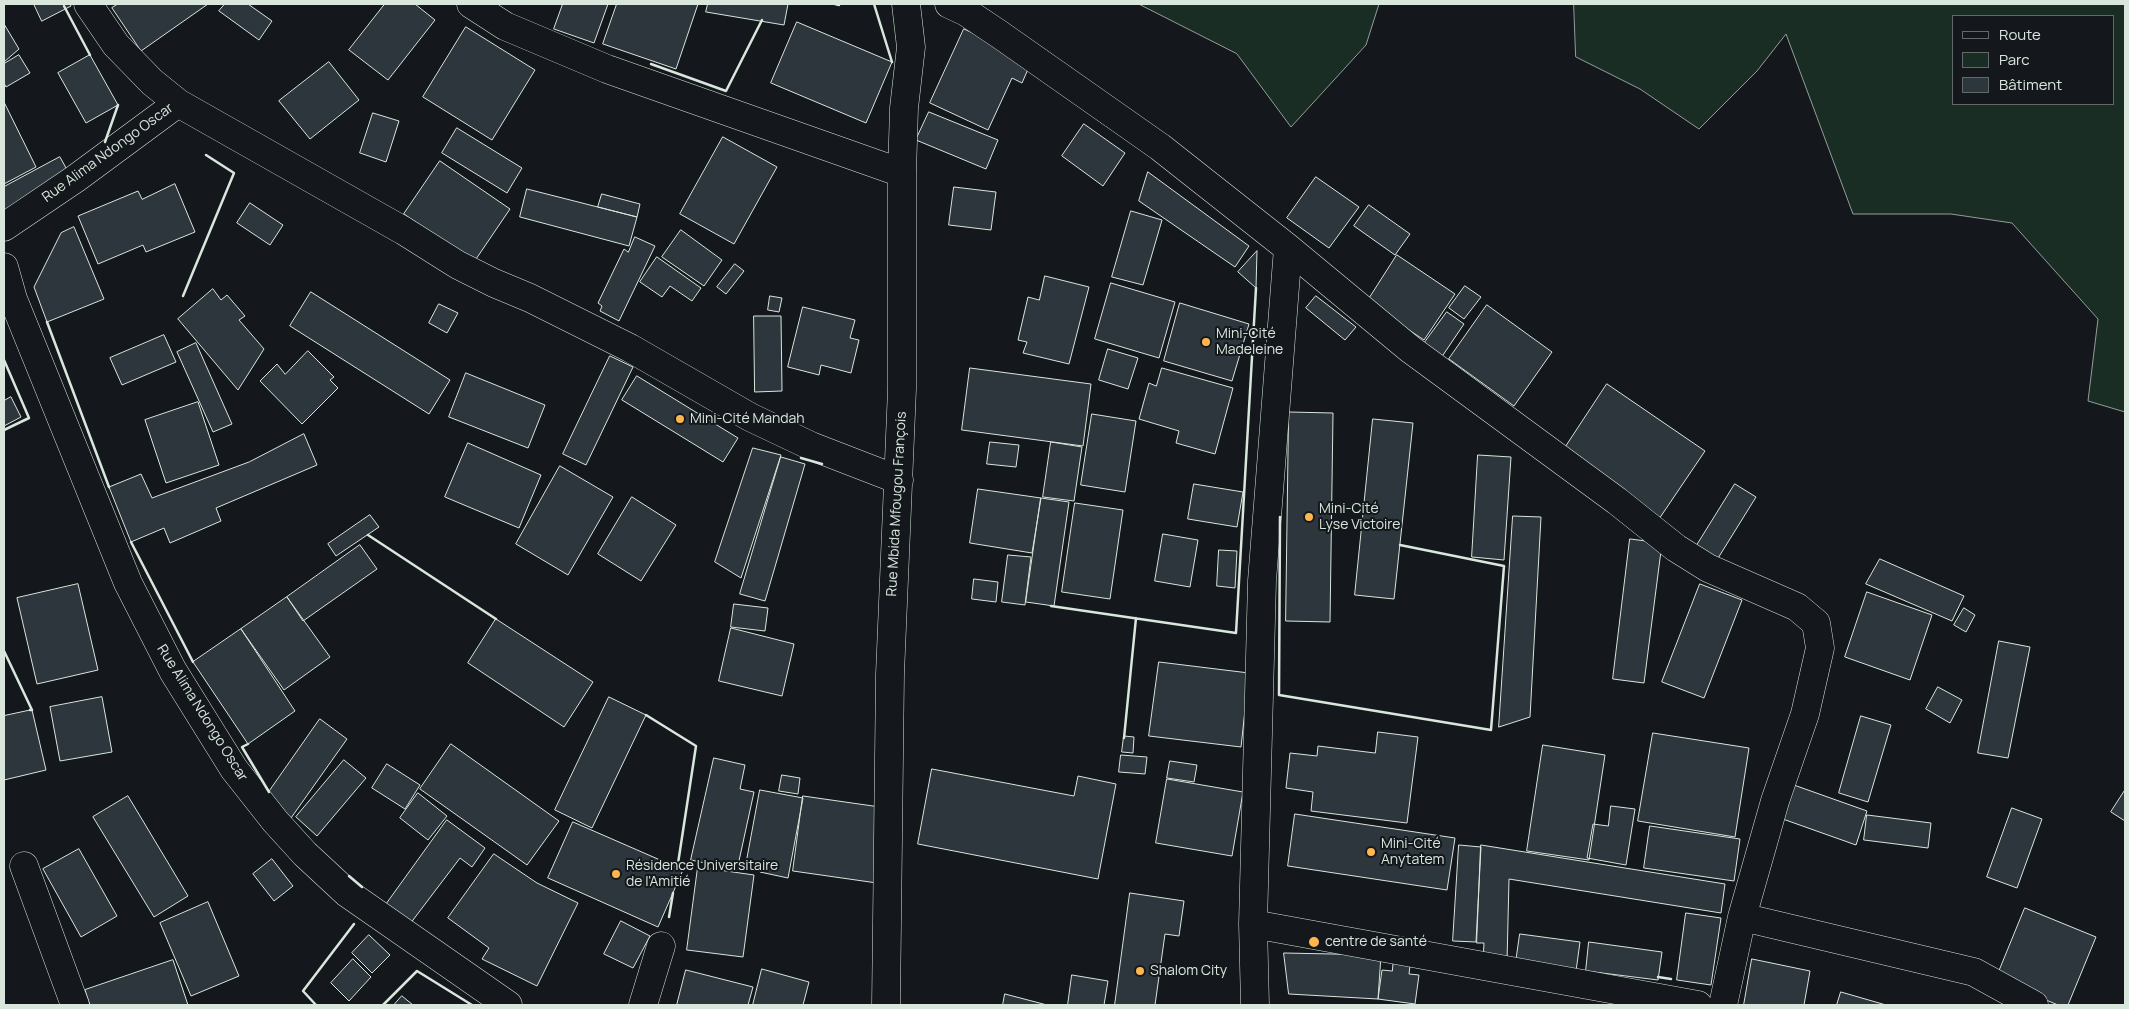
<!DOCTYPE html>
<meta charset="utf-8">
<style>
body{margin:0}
#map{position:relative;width:2129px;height:1009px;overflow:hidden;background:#14181c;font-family:Manrope,sans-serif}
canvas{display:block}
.frame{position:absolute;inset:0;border:5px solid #d8e6dc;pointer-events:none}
.legend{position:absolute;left:1952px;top:15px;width:162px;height:90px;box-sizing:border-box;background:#14181c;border:1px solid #626a69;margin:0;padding:6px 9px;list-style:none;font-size:15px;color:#d8e6dc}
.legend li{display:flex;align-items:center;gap:10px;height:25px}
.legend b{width:25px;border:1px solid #626a69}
</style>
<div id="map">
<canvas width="2129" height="1009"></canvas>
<div class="frame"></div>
<ul class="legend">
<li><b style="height:6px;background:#14181c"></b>Route</li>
<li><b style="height:14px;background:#1a2d24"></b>Parc</li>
<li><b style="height:14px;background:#2c363c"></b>Bâtiment</li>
</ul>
</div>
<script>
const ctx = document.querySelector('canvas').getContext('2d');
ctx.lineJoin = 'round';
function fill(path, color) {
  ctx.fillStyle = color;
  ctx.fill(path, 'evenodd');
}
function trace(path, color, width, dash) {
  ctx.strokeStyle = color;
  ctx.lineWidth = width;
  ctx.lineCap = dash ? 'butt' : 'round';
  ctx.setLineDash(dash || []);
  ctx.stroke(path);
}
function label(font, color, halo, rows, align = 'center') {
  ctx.font = font + ' Manrope,sans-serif';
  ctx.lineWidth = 4;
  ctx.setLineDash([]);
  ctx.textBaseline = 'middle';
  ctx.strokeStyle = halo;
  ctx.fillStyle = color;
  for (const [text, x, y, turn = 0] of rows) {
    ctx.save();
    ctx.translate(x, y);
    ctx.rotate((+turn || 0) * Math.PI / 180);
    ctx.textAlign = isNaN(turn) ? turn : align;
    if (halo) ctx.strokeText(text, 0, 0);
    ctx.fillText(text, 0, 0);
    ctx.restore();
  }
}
const green = new Path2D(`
 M 1139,4 L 1379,4 L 1366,45 L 1291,127 L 1237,54 Z
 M 1574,4 L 2125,4 L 2125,412 L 2088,401 L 2098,319 L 2012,223 L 1951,214 L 1853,214 L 1786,34 L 1757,71 L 1699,129 L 1640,89 L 1576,57 ZM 2113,16 L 2113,104 L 1953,104 L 1953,16 Z`);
fill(green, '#1a2d24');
trace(green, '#939e99', 1);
const building = new Path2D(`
 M 34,4 L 70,4 L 71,6 L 42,21 Z
 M 118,4 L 208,4 L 141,51 L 112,8 Z
 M 225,4 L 248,4 L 272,21 L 259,40 L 219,11 Z
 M 385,4 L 415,4 L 435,20 L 388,80 L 349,50 Z
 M 563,4 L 608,4 L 594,43 L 554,29 Z
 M 617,4 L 698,4 L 676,69 L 603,44 Z
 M 708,4 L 788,4 L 784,25 L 706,12 Z
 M 797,22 L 892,62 L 866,123 L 771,83 Z
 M 4,24 L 19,49 L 4,62 Z
 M 466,27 L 535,70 L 492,140 L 423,97 Z
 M 964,29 L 1032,60 L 1022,83 L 1012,78 L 988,130 L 930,103 Z
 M 19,55 L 30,73 L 6,87 L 4,83 L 4,64 Z
 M 90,55 L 118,105 L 86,123 L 58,73 Z
 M 329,62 L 359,100 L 310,139 L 279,101 Z
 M 4,102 L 36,167 L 4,184 Z
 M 929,112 L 998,140 L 986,169 L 916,140 Z
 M 373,113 L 399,121 L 386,162 L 360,153 Z
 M 1084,124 L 1125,153 L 1103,186 L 1062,156 Z
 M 457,128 L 522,168 L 507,193 L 442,153 Z
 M 723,137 L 777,167 L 734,244 L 680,214 Z
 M 60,157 L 71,177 L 4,213 L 4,187 Z
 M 440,161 L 510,209 L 474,262 L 404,214 Z
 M 1148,172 L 1249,246 L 1235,267 L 1139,201 Z
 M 1316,177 L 1359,207 L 1329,248 L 1287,218 Z
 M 175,184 L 195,232 L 146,252 L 143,245 L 98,264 L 78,216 L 138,191 L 142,199 Z
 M 954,187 L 996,192 L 991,230 L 949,225 Z
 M 527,189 L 637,217 L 629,246 L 520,217 Z
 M 602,194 L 640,204 L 637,217 L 598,207 Z
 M 250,203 L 283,225 L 270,245 L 237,223 Z
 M 1369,205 L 1410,234 L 1395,255 L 1354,226 Z
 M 1131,211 L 1162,220 L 1143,285 L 1112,277 Z
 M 74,227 L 104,299 L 47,322 L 34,287 L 61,233 Z
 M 681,230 L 722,260 L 704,286 L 662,257 Z
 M 635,237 L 655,246 L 619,321 L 600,311 L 602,306 L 598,303 L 624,249 L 628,252 Z
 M 1257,251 L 1256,288 L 1238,272 Z
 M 1397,255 L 1455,294 L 1424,340 L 1367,302 Z
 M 657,257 L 701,288 L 692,301 L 670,286 L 662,297 L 640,282 Z
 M 735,264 L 744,271 L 726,294 L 717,287 Z
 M 1045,276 L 1089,287 L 1069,364 L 1023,353 L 1027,342 L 1018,340 L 1028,297 L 1039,300 Z
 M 1111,283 L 1175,302 L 1159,358 L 1095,339 Z
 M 1465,286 L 1481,297 L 1464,319 L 1449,308 Z
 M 213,289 L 221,300 L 227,295 L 245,316 L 239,320 L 264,349 L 238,390 L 178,319 Z
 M 311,292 L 450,380 L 429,414 L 290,326 Z
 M 770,296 L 782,298 L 779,312 L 768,310 Z
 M 1316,296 L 1356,327 L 1345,340 L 1306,308 Z
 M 1180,303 L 1249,324 L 1232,381 L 1164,361 Z
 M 439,304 L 458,313 L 447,333 L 429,323 Z
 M 1487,305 L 1552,352 L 1514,406 L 1449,359 Z
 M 803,307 L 855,320 L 850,338 L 859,340 L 851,373 L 821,365 L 819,375 L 788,367 Z
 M 1447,312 L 1464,324 L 1441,358 L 1423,345 Z
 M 754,316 L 781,316 L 782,391 L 755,392 Z
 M 164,335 L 176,362 L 122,385 L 110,358 Z
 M 196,343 L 232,424 L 213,432 L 177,352 Z
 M 1108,349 L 1138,358 L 1128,389 L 1099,380 Z
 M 308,351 L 334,377 L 330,380 L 338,388 L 302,424 L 260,381 L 277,364 L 285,374 Z
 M 610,356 L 633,367 L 586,465 L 563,454 Z
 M 970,368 L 1091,384 L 1083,446 L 962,430 Z
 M 1162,368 L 1233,388 L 1215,454 L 1176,443 L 1179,431 L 1139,419 L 1149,383 L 1156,386 Z
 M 466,373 L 545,405 L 528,448 L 449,417 Z
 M 637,376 L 738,438 L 723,462 L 622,400 Z
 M 1607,384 L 1705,451 L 1659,519 L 1561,454 Z
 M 11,397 L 21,417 L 4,426 L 4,401 Z
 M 198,402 L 219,465 L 166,483 L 145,420 Z
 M 1289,412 L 1333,413 L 1330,622 L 1286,621 Z
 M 1092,414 L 1136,421 L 1125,492 L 1081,485 Z
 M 1373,419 L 1413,423 L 1394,599 L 1355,595 Z
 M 304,434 L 317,465 L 216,508 L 221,521 L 170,543 L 164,528 L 131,542 L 109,487 L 141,474 L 152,498 L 249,462 Z
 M 990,442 L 1019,445 L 1016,467 L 987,464 Z
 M 1051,442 L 1082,447 L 1074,501 L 1043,497 Z
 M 468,443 L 541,475 L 519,528 L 445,497 Z
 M 753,448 L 781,455 L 741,578 L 715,562 Z
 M 1478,455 L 1511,457 L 1504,560 L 1472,557 Z
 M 781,457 L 805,464 L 765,601 L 740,594 Z
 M 560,466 L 613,497 L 568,575 L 516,544 Z
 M 1194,484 L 1243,492 L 1237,527 L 1188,519 Z
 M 1735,484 L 1756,497 L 1715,563 L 1694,550 Z
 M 978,489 L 1041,498 L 1032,553 L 970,543 Z
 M 632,497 L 676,525 L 641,581 L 598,554 Z
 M 1041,498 L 1069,502 L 1054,606 L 1026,602 Z
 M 1075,503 L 1123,510 L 1110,599 L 1062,592 Z
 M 370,515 L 379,527 L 336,556 L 328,544 Z
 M 1513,516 L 1541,517 L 1530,717 L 1499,727 Z
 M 1163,534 L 1198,540 L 1190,587 L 1155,581 Z
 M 1630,539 L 1662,543 L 1644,683 L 1613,679 Z
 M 360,545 L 377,569 L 303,621 L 287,597 Z
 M 1219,550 L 1237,551 L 1235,588 L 1217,586 Z
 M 1008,555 L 1031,557 L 1025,605 L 1002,602 Z
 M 1880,559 L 1964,596 L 1952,621 L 1866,584 Z
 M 974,579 L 998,582 L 996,602 L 972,599 Z
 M 78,584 L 98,670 L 37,684 L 17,598 Z
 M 1700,584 L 1742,600 L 1704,698 L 1662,682 Z
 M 1867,592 L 1932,615 L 1910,680 L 1845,657 Z
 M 287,597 L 330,657 L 284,690 L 241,629 Z
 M 734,604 L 768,608 L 765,631 L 731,627 Z
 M 1964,608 L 1975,615 L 1966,632 L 1954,625 Z
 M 496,619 L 593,682 L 564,727 L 468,663 Z
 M 731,628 L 794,644 L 782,696 L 719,681 Z
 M 241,629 L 295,711 L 248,744 L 193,662 Z
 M 1999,641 L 2030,647 L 2008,758 L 1978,753 Z
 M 1159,662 L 1249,673 L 1241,747 L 1149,736 Z
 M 1938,687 L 1962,700 L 1950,723 L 1926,709 Z
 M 102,697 L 112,752 L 60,761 L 50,707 Z
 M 609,697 L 646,715 L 592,828 L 555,810 Z
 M 32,710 L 46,770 L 4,780 L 4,716 Z
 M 1861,716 L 1891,725 L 1868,802 L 1839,793 Z
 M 320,719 L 347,739 L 291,818 L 264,799 Z
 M 1378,732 L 1418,737 L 1407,823 L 1311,811 L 1313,792 L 1286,788 L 1290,753 L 1317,756 L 1318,746 L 1375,753 Z
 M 1653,733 L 1749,748 L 1735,837 L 1638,821 Z
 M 1124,736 L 1134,737 L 1133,753 L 1122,752 Z
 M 451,744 L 559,821 L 527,865 L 420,789 Z
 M 1543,745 L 1605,755 L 1589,860 L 1527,851 Z
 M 1121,755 L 1147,757 L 1145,774 L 1119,772 Z
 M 714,758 L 745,765 L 740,789 L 754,792 L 737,870 L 691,860 Z
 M 344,760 L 366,778 L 317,836 L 296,817 Z
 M 1170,761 L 1197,765 L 1194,782 L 1167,778 Z
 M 387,764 L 420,785 L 405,809 L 372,788 Z
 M 932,769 L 1074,796 L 1078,776 L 1116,784 L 1098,879 L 918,844 Z
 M 782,775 L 800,778 L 798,794 L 779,791 Z
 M 1167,779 L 1243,792 L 1232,856 L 1156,843 Z
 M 1791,784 L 1867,811 L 1856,845 L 1780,818 Z
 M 760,790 L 803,798 L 788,878 L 760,872 L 761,863 L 747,860 Z
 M 2125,790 L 2125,821 L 2111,812 Z
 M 418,793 L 447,816 L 428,840 L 400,818 Z
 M 128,796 L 188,896 L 154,917 L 93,817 Z
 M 803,796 L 887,808 L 877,883 L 793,871 Z
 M 1611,806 L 1635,809 L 1626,865 L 1587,858 L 1593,824 L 1608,826 Z
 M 2012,808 L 2042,819 L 2017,888 L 1987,877 Z
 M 1295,814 L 1455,838 L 1447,890 L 1288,866 Z
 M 1867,815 L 1931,823 L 1928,848 L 1864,840 Z
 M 447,820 L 485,848 L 472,867 L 460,858 L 410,924 L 385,906 Z
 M 573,822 L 683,870 L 658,927 L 548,878 Z
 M 1650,826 L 1740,839 L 1734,881 L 1644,868 Z
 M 1459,845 L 1481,847 L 1476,942 L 1453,941 Z
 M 1481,845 L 1725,884 L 1721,913 L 1509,879 L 1507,962 L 1483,960 L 1484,943 L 1477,943 Z
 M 79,849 L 117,916 L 81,937 L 43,869 Z
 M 494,854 L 537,883 L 578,903 L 537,986 L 482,959 L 489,948 L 448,918 Z
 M 272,859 L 293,886 L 274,901 L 253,874 Z
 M 698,867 L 754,875 L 743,957 L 687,950 Z
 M 1130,893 L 1184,901 L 1179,936 L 1165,934 L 1155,1005 L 1115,1005 Z
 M 208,902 L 239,976 L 191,996 L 160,923 Z
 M 2025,908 L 2096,937 L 2068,1005 L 2058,1005 L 1996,979 Z
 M 1686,913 L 1721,918 L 1711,985 L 1677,980 Z
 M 621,921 L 650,936 L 633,968 L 604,954 Z
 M 1520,934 L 1580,942 L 1576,971 L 1516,962 Z
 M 369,935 L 390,955 L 372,973 L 352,953 Z
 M 1589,942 L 1662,952 L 1658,980 L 1586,971 Z
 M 1284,953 L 1381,955 L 1378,999 L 1289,994 Z
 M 1394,955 L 1411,957 L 1409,974 L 1419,975 L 1415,1004 L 1378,999 L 1382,970 L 1392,971 Z
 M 353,959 L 371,977 L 349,1001 L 331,983 Z
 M 1752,959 L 1810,971 L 1804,1005 L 1744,1005 Z
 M 173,960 L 188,1005 L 90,1005 L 85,990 Z
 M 762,969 L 809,982 L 803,1005 L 753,1005 Z
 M 686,970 L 753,987 L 748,1005 L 677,1005 Z
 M 1072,975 L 1108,981 L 1104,1005 L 1068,1005 Z
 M 1841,992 L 1886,1005 L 1837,1005 Z
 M 1005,994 L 1047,1005 L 1003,1005 Z
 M 402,996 L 413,1005 L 394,1005 Z`);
fill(building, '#2c363c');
trace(building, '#d8e6dc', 1);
const street = new Path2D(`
 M 88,4 L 116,45 L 152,82 L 178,103 L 404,231 L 458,265 L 494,283 L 530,298 L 630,348 L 750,417 L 811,446 L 899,480
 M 471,4 L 505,26 L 607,69 L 902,173
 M 949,4 L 966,12 L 999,34 L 1160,147 L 1288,248 L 1410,349 L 1617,501 L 1676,548 L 1708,568 L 1797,607 L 1816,623 L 1820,648 L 1805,714 L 1775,801 L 1742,917 L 1723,1005
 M 4,227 L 75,179 L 178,103
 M 4,267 L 13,299 L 128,583 L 173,671 L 234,769 L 275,821 L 305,854 L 347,893 L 508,1005
 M 24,866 L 75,1005
 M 1742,917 L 1974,972 L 2034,1005
 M 1253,924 L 1698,1005
 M 643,1005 L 661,946
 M 886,1005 L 890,674 L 902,389 L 902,173 L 904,108 L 911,47 L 906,4
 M 1255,1005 L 1253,924 L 1262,581 L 1288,248`);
trace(street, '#d8e6dc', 29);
trace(street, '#14181c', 28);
trace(new Path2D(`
 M 835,4 L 839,5
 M 874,4 L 892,62
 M 64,6 L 90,55
 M 651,64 L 726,91 L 762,20
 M 105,142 L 118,105
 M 183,296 L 234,173 L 206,155
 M 47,322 L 109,487
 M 4,360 L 29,418 L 4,430
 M 801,458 L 822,464
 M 1280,517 L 1279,695 L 1491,730 L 1504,566 L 1400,545
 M 368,535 L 496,619
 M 131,542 L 193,662
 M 1051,606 L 1236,633 L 1256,288
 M 4,651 L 32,710 L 30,710
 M 646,715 L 696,746 L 677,870
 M 1124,738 L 1136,618
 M 248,744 L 242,747 L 269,792
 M 349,876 L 362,887
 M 669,917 L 673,893
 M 1658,977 L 1671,979
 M 316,1005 L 303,991 L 354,924
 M 383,1005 L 417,971 L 472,1005`), '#d8e6dc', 2.5);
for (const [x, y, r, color] of [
 [1206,342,5,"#ffb74d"],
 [680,419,5,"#ffb74d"],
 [1309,517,5,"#ffb74d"],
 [1371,852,5,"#ffb74d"],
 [616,874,5,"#ffb74d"],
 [1314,942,6,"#ffb74d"],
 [1140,971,5,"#ffb74d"]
]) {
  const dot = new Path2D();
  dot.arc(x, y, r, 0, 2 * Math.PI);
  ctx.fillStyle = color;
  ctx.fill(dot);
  trace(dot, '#14181c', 2);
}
label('14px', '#d8e6dc', '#14181c', [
 ["Rue Alima Ndongo Oscar",108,153,-36],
 ["Rue Mbida Mfougou François",897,504,-87],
 ["Rue Alima Ndongo Oscar",202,713,58]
]);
label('14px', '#d8e6dc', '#14181c', [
 ["Mini-Cité",1216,334],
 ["Madeleine",1216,350],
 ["Mini-Cité Mandah",690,419],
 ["Mini-Cité",1319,509],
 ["Lyse Victoire",1319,525],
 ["Mini-Cité",1381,844],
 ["Anytatem",1381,860],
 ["Résidence Universitaire",626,866],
 ["de l'Amitié",626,882],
 ["centre de santé",1325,942],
 ["Shalom City",1150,971]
], 'left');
</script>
